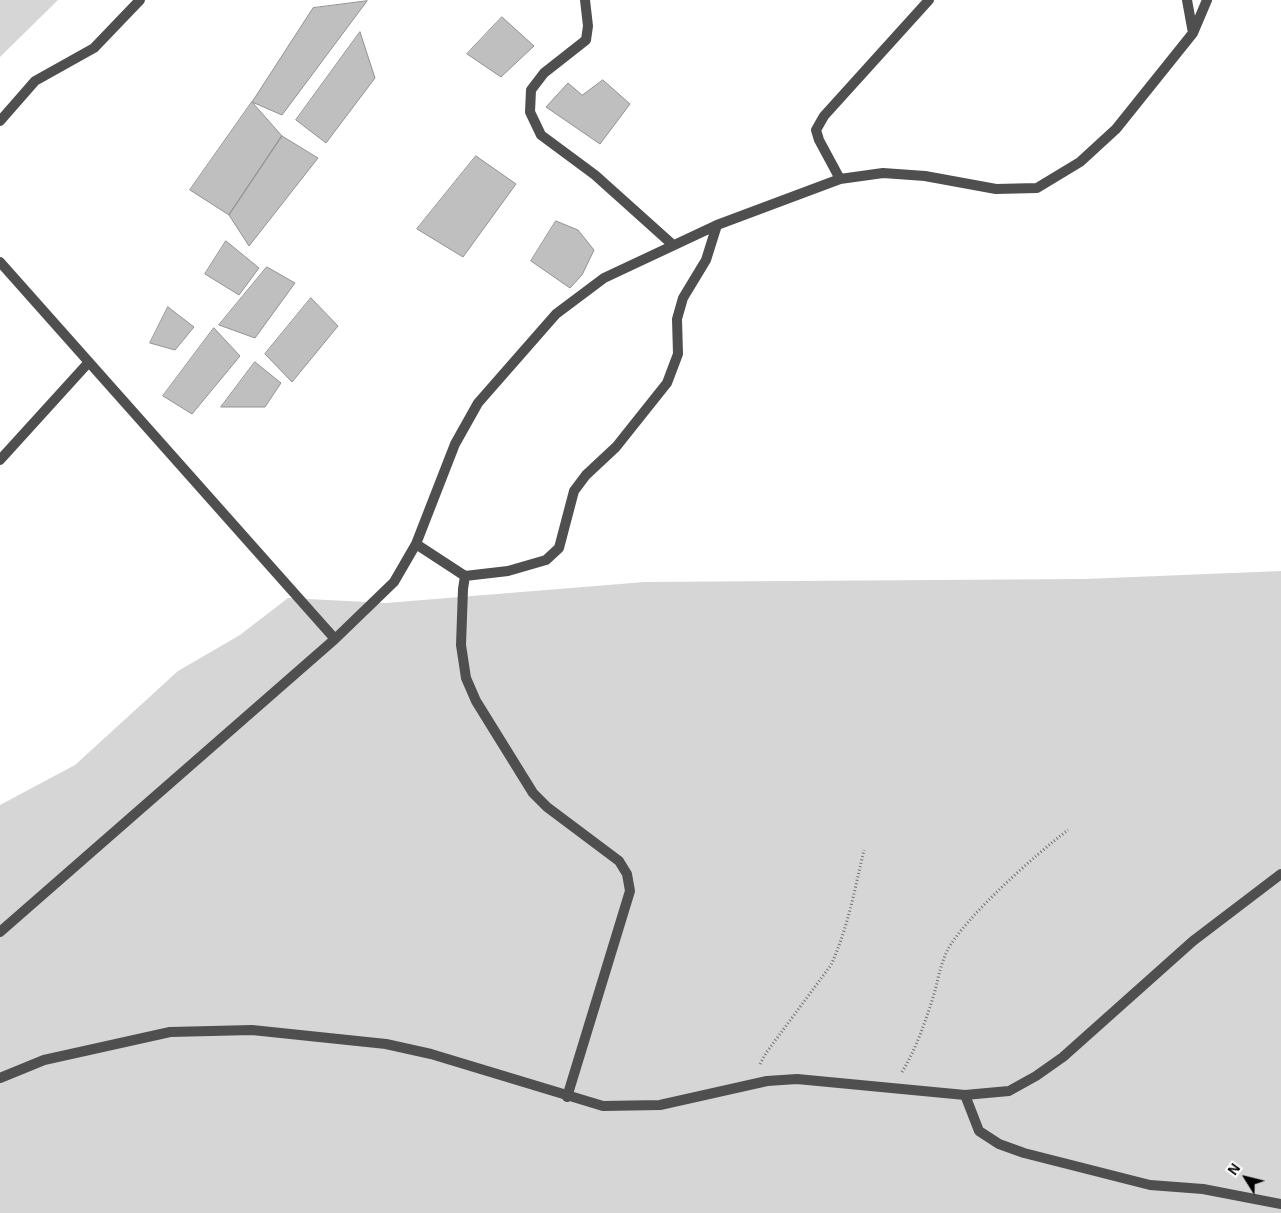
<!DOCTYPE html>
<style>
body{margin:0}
#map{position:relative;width:1281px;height:1213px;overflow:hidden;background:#fff;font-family:Arial,sans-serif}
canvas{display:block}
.north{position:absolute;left:1221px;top:1153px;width:50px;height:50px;-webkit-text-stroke:4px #fff;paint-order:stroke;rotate:306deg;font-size:14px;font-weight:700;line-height:20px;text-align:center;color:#000}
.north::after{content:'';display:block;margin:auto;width:18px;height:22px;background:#000;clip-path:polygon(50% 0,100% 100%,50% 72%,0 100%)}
</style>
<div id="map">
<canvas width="1281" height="1213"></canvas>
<div class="north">N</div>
</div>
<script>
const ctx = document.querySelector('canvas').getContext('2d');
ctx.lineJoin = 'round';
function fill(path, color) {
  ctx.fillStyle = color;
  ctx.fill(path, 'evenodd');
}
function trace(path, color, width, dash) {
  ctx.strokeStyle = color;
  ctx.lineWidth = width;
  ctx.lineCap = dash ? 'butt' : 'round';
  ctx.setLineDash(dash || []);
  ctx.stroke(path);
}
fill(new Path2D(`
 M 0,0 L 58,0 L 0,57 Z
 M 1281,571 L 1281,1213 L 0,1213 L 0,805 L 75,765 L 178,671 L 240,635 L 288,598 L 386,603 L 645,582 L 1085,579 Z`), '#d6d6d6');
const building = new Path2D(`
 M 367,1 L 282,115 L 252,102 L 313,8 Z
 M 502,17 L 534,46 L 501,77 L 467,54 Z
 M 360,32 L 375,78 L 326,143 L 296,120 Z
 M 603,80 L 630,104 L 600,144 L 546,107 L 568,83 L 582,95 Z
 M 252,102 L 282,136 L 229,215 L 190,190 Z
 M 282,136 L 318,158 L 249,246 L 229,215 Z
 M 476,156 L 516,184 L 463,257 L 417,229 Z
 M 556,221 L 578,230 L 594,250 L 582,275 L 570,288 L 531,261 Z
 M 226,241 L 259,268 L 239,295 L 205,274 Z
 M 267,267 L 295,283 L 255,338 L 219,325 Z
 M 311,298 L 338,326 L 292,382 L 265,354 Z
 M 168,307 L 194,327 L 175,350 L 150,343 Z
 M 214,328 L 240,356 L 192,414 L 163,396 Z
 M 255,362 L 281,383 L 265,407 L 221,407 Z`);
fill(building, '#bfbfbf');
trace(building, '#939393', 1);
trace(new Path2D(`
 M 760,1064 L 766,1053 L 831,965 C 848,928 855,888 864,850
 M 902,1072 C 917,1047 926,1020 935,991 C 938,978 941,964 947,951 C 964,918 1036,854 1068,830`), '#717171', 3, [1, 2.5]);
trace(new Path2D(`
 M 585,0 L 588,26 L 586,40 L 544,73 L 531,90 L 530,112 L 541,135 L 595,175 L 673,245
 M 1187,0 L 1193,33
 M 0,121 L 35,81 L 94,48 L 140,0
 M 840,179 L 819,140 L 816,130 L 824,116 L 929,0
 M 0,262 L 335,639 L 394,582 L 416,544 L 455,444 L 478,403 L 556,314 L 604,278 L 717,225 L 840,179 L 883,173 L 925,176 L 996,189 L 1037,188 L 1080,162 L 1116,129 L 1193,33 L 1207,0
 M 0,460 L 89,362
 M 416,544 L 465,576 L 508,571 L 546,560 L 559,548 L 574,491 L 586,475 L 616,447 L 667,383 L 678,354 L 677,319 L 683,298 L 706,260 L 717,225
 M 465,576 L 463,589 L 461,645 L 466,678 L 476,701 L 533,793 L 547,807 L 619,861 L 627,874 L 630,891 L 567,1097
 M 0,932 L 335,639
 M 0,1078 L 44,1060 L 170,1032 L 252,1030 L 386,1044 L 431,1054 L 603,1106 L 660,1105 L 767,1081 L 797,1079 L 965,1095 L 1009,1091 L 1036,1076 L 1063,1057 L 1193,941 L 1281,874
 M 965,1095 L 979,1131 L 999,1144 L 1024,1153 L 1150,1185 L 1203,1189 L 1281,1204`), '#4f4f4f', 10);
</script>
